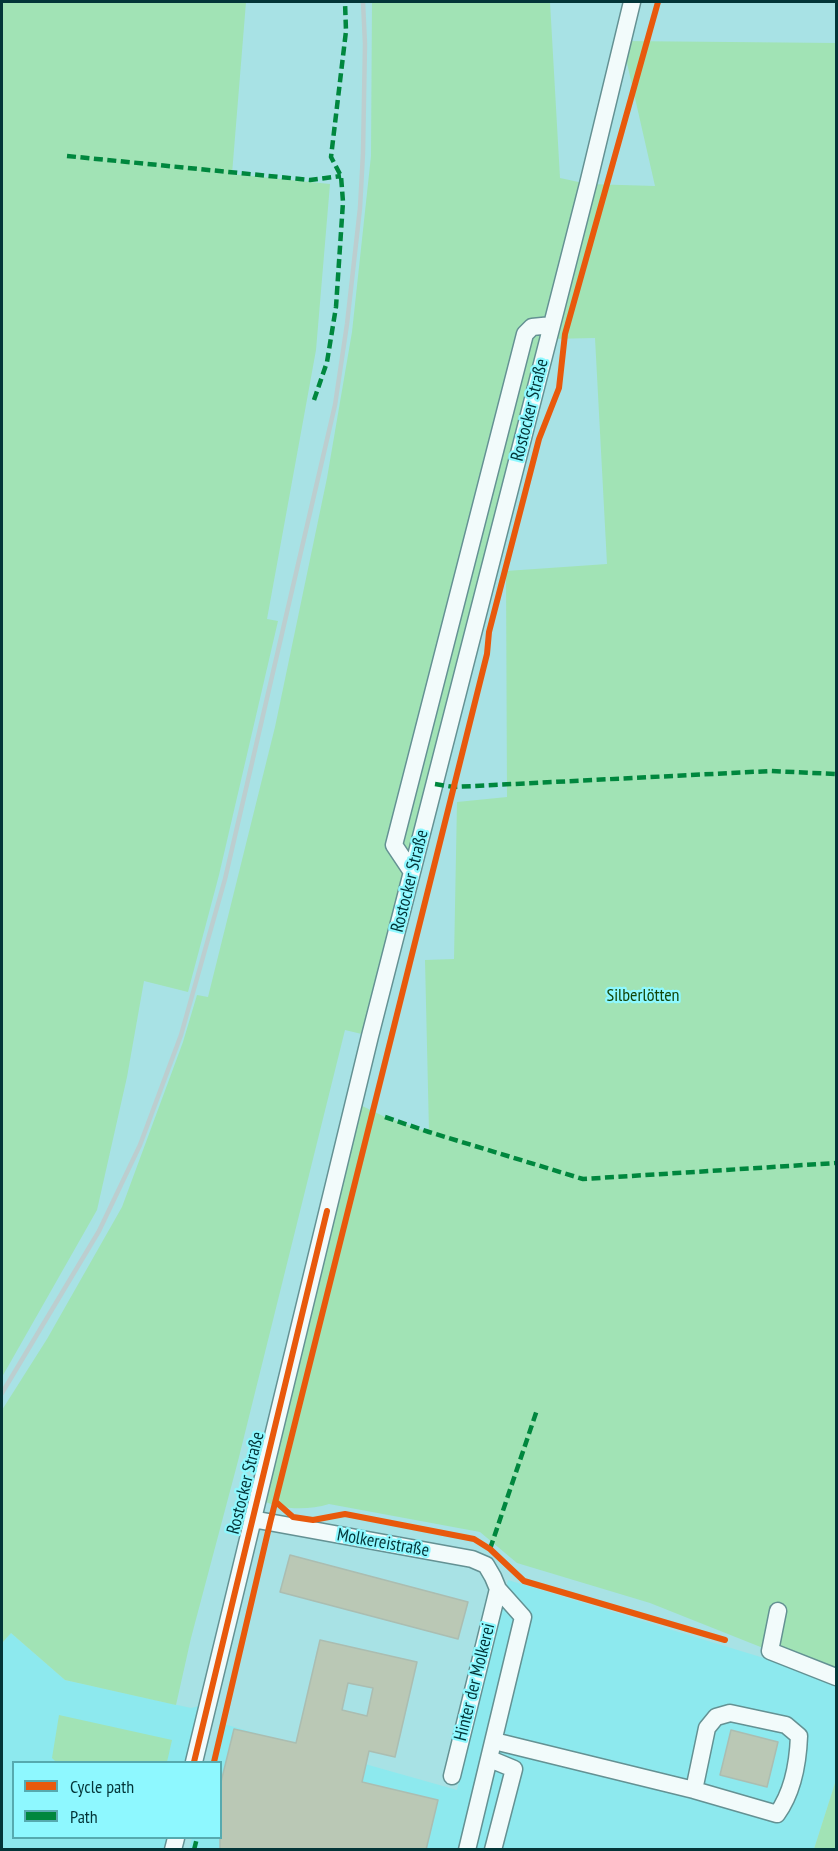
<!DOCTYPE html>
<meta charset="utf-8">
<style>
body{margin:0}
#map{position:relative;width:838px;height:1851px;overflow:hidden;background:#a8e2e5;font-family:"PT Sans Narrow",sans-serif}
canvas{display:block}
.frame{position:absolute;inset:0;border:3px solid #033538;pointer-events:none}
.legend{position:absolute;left:12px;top:1761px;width:210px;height:78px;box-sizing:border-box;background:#8ef8ff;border:2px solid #56aaaf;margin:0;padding:8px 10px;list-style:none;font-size:18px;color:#033538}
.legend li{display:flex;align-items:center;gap:12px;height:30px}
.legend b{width:30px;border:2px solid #56aaaf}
</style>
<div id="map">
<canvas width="838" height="1851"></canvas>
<div class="frame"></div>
<ul class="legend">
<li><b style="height:8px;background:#e8590c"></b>Cycle path</li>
<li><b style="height:8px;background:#00873e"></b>Path</li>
</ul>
</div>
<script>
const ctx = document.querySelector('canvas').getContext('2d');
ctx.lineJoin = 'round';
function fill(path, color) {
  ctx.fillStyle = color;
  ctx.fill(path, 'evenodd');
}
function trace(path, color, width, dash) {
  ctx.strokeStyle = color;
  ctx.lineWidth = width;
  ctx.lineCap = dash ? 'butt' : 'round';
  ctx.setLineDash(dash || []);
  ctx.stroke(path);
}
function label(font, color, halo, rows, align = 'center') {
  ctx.font = font + ' "PT Sans Narrow",sans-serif';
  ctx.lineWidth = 4.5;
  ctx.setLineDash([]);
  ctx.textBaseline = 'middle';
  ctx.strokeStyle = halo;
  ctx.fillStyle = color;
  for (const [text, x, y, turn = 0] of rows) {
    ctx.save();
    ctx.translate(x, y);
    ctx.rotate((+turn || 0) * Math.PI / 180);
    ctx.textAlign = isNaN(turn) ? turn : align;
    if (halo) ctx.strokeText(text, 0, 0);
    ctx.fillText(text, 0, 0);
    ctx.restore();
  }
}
fill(new Path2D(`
 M 508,1580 L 836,1680 L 836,1780 L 814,1849 L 189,1850 L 192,1838 L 220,1838 L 220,1762 L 210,1762 L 220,1723 L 457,1790 Z
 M 11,1633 L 65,1680 L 191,1708 L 208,1704 L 194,1762 L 14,1762 L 14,1838 L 176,1838 L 173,1849 L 2,1850 L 2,1643 Z`), '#8de9ee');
fill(new Path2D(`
 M 2,2 L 246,2 L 232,174 L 330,184 L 316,350 L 267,619 L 278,621 L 219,875 L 188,992 L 144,981 L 127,1077 L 97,1210 L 2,1377 Z
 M 372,2 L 550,2 L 560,178 L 588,184 L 655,186 L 622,41 L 836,43 L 836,1677 L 650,1603 L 517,1563 L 480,1532 L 329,1504 C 306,1511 279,1510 257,1498 L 354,1102 L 385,1117 L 429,1132 L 425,960 L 454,959 L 457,802 L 507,797 L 506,571 L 607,564 L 595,338 L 549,339 L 370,1036 L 345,1030 L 238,1461 L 191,1638 L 176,1705 L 65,1680 L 11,1633 L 2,1643 L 2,1410 L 47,1339 L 122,1207 L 183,1042 L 197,995 L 208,997 L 275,727 L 327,478 L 352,332 L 371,156 Z
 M 59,1715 L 172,1740 L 167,1762 L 56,1762 L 52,1758 Z
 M 836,1780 L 836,1849 L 814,1849 Z`), '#a1e3b5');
const building = new Path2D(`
 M 290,1555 L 468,1602 L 458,1639 L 280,1592 Z
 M 320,1640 L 417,1662 L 395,1757 L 369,1751 L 362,1782 L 438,1800 L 426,1850 L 220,1850 L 220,1786 L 234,1729 L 296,1743 ZM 348,1683 L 373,1688 L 367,1716 L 342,1710 Z
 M 731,1730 L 778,1742 L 767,1787 L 720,1775 Z`);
fill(building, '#bac8b5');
trace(building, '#abbdb1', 1.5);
const minor = new Path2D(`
 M 412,872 L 394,845 L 525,334 L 532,327 L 552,325
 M 252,1519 L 472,1559 L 486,1565 L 493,1577 L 498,1589 L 523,1617 L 467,1850
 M 778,1611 L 770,1651 L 836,1677
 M 494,1741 L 694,1790 L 777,1814 C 793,1792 798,1763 799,1736 L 786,1725 L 730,1713 L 716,1717 L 707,1728 L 694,1790
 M 490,1759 L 514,1769 L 493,1850
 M 194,1762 L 370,1036 L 588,184 L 632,2
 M 452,1776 L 498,1589
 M 173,1850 L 176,1838`);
trace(minor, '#649193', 19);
trace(new Path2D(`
 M 334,1516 L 345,1514 L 474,1539 L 483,1544
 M 504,1562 L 524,1581 L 725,1640`), '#bed0d1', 3, [4.5, 4.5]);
trace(minor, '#f2fbfb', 16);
trace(new Path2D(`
 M 2,1393 L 99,1231 L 140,1145 L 181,1035 L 225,879 L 335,405 L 347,324 L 360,208 L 363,153 L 365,44 L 363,2`), '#bccecf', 4.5);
trace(new Path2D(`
 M 67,156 L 310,180 L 341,176
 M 314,400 L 327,362 L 336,307 L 343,202 L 341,176 L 331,157 L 346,31 L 345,2
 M 435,784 L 454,787 L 771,771 L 836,774
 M 385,1117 L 429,1132 L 583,1179 L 836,1163
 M 490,1549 L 537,1410
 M 194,1850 L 197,1838`), '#00873e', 4.5, [9, 4.5]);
trace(new Path2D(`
 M 276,1502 L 293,1517 L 313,1520 L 345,1514 L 474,1539 L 490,1549 L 524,1581 L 725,1640
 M 194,1762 L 327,1211
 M 214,1762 L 270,1523 L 487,654 L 489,632 L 539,439 L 559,388 L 565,334 L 658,2`), '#e8590c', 6);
label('18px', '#033538', '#8ef8ff', [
 ["Rostocker Straße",530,410,-76],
 ["Rostocker Straße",410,881,-76],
 ["Rostocker Straße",246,1483,-76],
 ["Molkereistraße",383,1543,10],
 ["Hinter der Molkerei",475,1682,-76]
]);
label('18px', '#134508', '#8ef8ff', [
 ["Silberlötten",643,996]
]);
</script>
